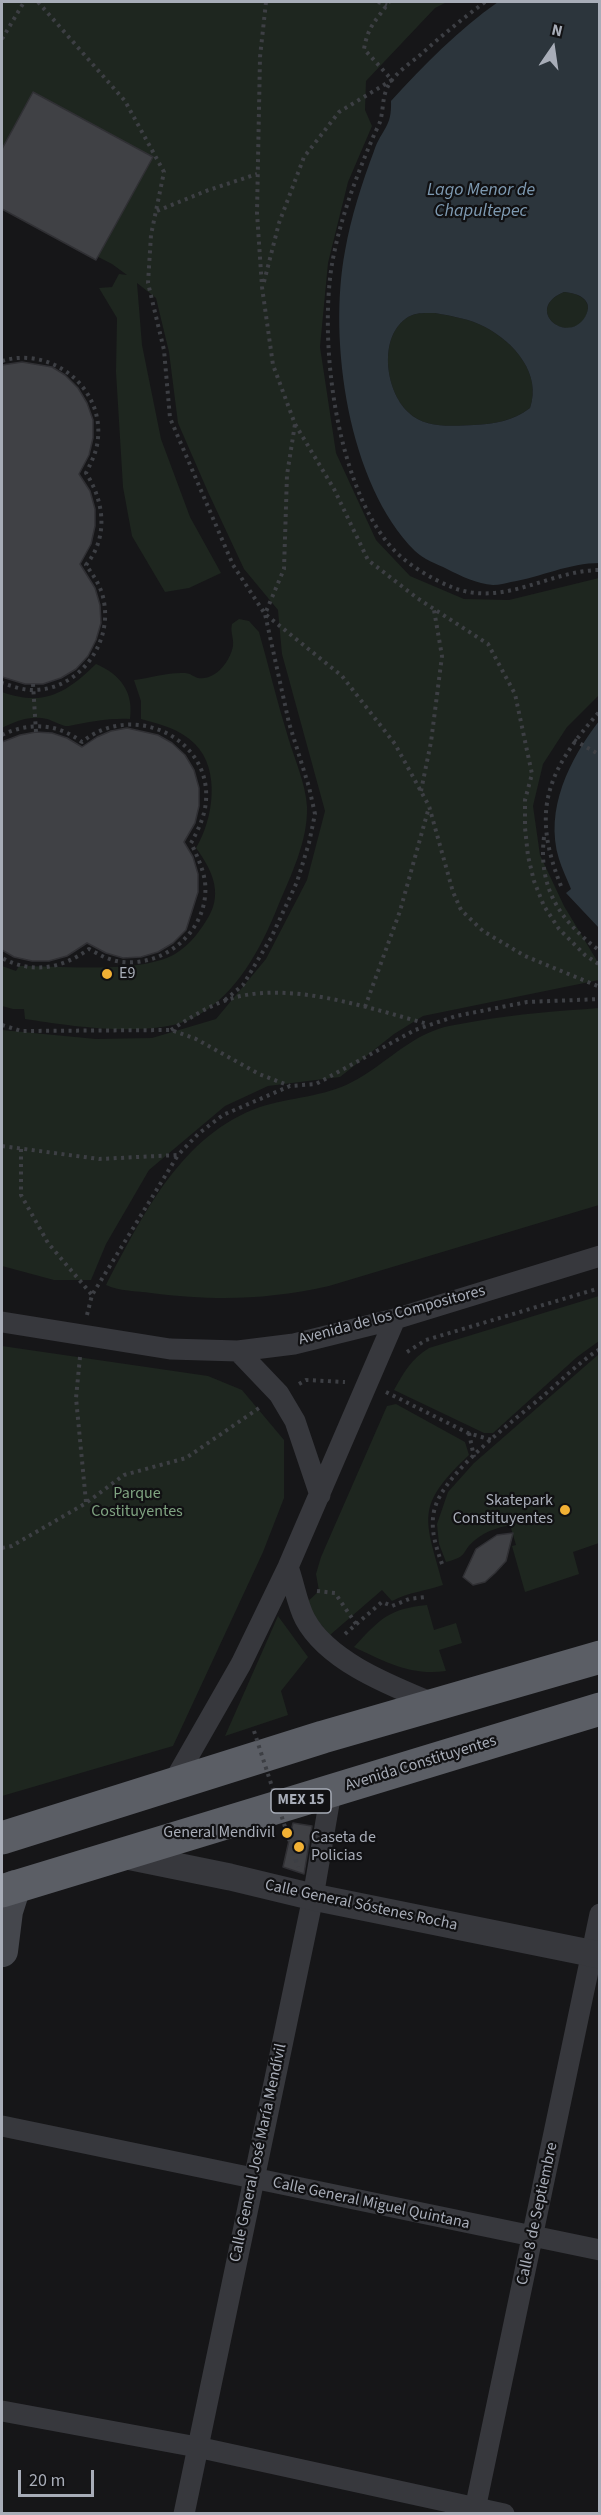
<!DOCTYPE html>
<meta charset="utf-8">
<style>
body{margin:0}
#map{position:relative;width:601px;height:2515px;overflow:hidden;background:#161618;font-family:"Source Sans 3",sans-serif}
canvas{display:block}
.frame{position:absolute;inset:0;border:3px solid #a8adb8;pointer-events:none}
.north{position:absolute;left:523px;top:18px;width:60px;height:60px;-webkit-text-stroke:4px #111113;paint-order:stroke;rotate:13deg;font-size:16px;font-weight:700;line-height:24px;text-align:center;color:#a8adb8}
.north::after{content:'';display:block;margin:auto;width:21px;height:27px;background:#a8adb8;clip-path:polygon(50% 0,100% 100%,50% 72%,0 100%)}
.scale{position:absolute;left:18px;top:2470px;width:76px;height:27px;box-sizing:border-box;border:3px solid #a8adb8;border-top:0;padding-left:8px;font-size:18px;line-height:21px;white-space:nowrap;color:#a8adb8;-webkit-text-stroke:4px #111113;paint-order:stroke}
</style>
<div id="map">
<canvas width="601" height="2515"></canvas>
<div class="frame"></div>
<div class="north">N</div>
<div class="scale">20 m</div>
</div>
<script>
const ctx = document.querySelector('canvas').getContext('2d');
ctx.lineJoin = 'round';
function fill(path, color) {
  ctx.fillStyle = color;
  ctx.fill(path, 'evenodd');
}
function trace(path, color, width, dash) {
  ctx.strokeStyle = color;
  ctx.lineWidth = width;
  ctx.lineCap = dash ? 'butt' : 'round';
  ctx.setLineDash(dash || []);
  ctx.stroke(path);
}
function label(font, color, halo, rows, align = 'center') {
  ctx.font = font + ' "Source Sans 3",sans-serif';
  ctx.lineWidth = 4.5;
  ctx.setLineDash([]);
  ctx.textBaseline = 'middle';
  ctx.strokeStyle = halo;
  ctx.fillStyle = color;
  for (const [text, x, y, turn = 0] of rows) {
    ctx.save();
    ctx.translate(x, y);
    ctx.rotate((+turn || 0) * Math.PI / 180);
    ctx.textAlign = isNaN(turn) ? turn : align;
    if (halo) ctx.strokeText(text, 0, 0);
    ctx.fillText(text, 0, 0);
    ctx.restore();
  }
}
fill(new Path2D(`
 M 2,2 L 447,2 L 435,8 L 366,81 L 365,110 L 372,126 L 348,182 L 328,263 L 320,347 L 336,453 L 376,540 L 410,576 L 464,599 L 509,600 L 599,578 L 599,695 L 567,727 L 543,764 L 533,806 L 540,855 L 564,906 L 599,964 L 599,980 L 423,1016 L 394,1034 L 340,1077 L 268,1086 L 225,1106 L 149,1170 L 106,1244 L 91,1280 L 54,1280 L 2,1266 L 2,1030 L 96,1039 L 152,1038 L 216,1019 L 266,959 L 307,880 L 325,811 L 282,654 L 278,610 L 244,569 L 208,492 L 178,423 L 169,352 L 156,298 L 137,283 L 142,345 L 161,439 L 190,517 L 221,573 L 189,588 L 165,592 L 132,536 L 123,487 L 116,372 L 117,318 L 99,288 L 112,287 L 119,274 L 127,275 L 112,264 L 2,208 Z
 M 564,292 C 578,293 595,300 585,318 C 567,346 523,309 564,292 Z
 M 435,313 C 452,316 470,319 485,327 C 514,342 542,374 530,408 C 513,421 495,424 474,425 C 453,426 425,429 408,412 C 385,390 378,336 408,317 C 416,312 427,313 435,313 Z
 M 239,619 L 249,621 L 259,632 C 269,667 277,702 288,737 C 294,758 306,784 307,807 C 308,841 291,875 278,906 C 261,948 237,995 195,1017 C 155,1039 70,1026 25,1019 L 24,1009 L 13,1009 L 2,1006 L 2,966 L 16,971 L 19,966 C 61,966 140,974 175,954 C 190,945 201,930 209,916 C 223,892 211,868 196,848 C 213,820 221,770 195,744 C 180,729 160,724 141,719 L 141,701 L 134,680 C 150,678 169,672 185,673 C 190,673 194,677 198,678 C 215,681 230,662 233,646 C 234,638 230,632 232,624 Z
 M 96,664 C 120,674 134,692 130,719 C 109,718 90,722 69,726 C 63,727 54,721 47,719 C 32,715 15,721 2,728 L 2,692 C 44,707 66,693 96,664 Z
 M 599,1008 L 599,1205 L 329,1286 C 265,1300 216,1301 151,1293 C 137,1291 118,1291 106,1285 C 143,1215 181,1135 260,1107 C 291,1097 324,1097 352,1082 C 380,1068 404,1042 433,1031 C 447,1025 462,1024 477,1021 C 517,1014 559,1011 599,1008 Z
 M 599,1296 L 599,1341 L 577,1357 L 493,1433 L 484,1433 L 394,1390 C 404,1372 411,1359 429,1348 Z
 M 2,1346 L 208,1376 L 242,1390 L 284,1440 L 284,1498 L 263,1552 L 173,1746 L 2,1796 Z
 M 599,1354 L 599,1543 L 573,1552 L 579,1574 L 525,1592 L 512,1546 L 516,1545 L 510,1525 C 497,1528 486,1531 475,1540 C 460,1552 470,1556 446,1562 L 439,1544 L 437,1524 L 448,1492 L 474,1463 Z
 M 396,1404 L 465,1442 L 469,1455 C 414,1507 425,1518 443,1585 C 426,1591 409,1592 392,1601 L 382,1590 L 330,1635 L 312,1614 L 306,1603 L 319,1591 L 316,1574 L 321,1557 L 387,1406 Z
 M 427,1605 L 434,1630 L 456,1623 L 462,1643 L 439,1650 L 446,1671 C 411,1676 385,1662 354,1647 C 380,1619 388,1609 427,1605 Z
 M 278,1616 L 308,1657 L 281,1691 L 288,1715 L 225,1736 Z`), '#1e261f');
fill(new Path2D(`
 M 498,2 L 599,2 L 600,563 C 569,563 541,577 511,582 C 506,583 499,585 493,585 C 477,584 461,576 447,569 C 437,564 423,559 415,551 C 348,484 328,341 345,251 C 351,217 362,183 374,151 C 382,128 392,128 391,101 C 424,65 458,30 498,2 ZM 564,292 C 578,293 595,300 585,317 C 567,346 523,309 564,292 ZM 435,313 C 452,316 470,319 485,327 C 514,342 542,374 530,408 C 513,421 495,424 474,425 C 453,426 425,429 408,412 C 385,390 378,336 408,317 C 416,312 426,313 435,313 Z
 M 599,721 L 599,928 L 566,893 L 571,889 C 567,879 562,869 559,859 C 544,809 570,759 599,721 Z`), '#2c353c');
const building = new Path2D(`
 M 33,92 L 153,157 L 96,260 L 2,209 L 2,149 Z
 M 22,362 L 52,367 L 65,375 L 78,388 L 87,403 L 93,420 L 93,438 L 89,455 L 79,474 L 90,491 L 95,509 L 95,526 L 91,544 L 80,564 L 95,588 L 100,605 L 101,623 L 96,640 L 88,656 L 76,669 L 61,678 L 43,684 L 25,684 L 2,677 L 2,365 Z
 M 127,728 L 158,735 L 172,743 L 185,755 L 194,770 L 199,788 L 199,806 L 195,823 L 184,842 L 193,857 L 198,874 L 198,892 L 186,930 L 173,943 L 158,952 L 141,957 L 123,958 L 106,953 L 87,943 L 67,956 L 49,961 L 32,961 L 14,957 L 2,950 L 2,742 L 20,735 L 36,732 L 52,733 L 67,738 L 82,747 L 97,737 L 111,731 Z
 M 513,1533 L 506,1561 L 495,1573 L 485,1582 L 473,1585 L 463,1577 L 476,1549 L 497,1535 Z
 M 293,1823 L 312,1826 L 304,1874 L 283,1867 Z`);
fill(building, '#404145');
trace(building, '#303034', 1.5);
trace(new Path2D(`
 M 38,2 L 125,101 L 164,172 L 151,235 L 148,283 L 164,350 L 170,418 L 233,565 L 265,614 L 342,676 L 395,744 L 429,806 L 453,892 L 461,910 L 483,931 L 525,956 L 600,987
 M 266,2 L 260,57 L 257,213 L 262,287 L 273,365 L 295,424 L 334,489 L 368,560 L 417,598 L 488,644 L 515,694 L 532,774 L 525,800 L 525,828 L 528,856 L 534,881 L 544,906 L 559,929 L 585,955 L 600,965
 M 378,2 L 387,5
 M 485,2 C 462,19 440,37 419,56 C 410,63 399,71 392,80 C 382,93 384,104 381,118 C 380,124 376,130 374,135 C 356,177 340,219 332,264 C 319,343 336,478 387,542 C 402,562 431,579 454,588 C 505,607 550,570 600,570
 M 2,39 L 24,2
 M 157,211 L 206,191 L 257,174
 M 264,282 L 279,223 L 304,157 L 339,112 L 392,80 L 364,49 C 368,25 377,20 389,2
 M 2,361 C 50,346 103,386 98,438 C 97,451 92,461 86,473 C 104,501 109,537 86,565 C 94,576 102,588 104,602 C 112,645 78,690 33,690 C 22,690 12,686 2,683
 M 33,684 L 36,732
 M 2,735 C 29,722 57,723 82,742 C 136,698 221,743 204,813 C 201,824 196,834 191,843 C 197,856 203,868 205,882 C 210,928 168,966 123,962 C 110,961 100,955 89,949 C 61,969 32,974 2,958
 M 574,740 L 600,755
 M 421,791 L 431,742 L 442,656 L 434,610
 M 544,837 C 538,888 560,921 600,951
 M 561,886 C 530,809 548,770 600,711
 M 225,1000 L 243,985 L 271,938 L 297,882 L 309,843 L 315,814 L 309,787 L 289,723 L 265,614 L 284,569 L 287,475 L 295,424
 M 365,1007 L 400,911 L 429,807
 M 2,1025 L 21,1031 L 171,1030 L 196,1039 L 259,1074 L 290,1086
 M 171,1030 C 188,1019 205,1008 224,1001 C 284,978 368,1008 428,1024
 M 2,1146 L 99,1159 L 178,1155 L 198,1134 L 223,1115 L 290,1086 L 316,1084 L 415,1030 L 456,1016 L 527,1002 L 600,999
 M 21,1149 L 21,1195 L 48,1243 L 92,1295
 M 87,1315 L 92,1295 L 178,1155
 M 407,1352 L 426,1340 L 600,1288
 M 80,1357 L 76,1398 L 86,1502
 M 299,1384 L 306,1380 L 345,1382
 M 386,1392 L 468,1433 L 492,1440
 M 469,1433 L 474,1457
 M 2,1548 L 12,1546 L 86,1503 L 124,1475 L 186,1458 L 262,1406
 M 442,1564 C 435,1544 428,1523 437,1502 C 452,1467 513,1421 543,1396 C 562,1380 579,1362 600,1349
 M 317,1591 L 335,1593 L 356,1624
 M 345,1634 L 382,1602 L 392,1606 L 409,1599 L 425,1597`), '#3d3f44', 4, [3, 4.5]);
trace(new Path2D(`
 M 2,1322 L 170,1349 L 238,1351 L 294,1344 L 395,1319 L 600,1256
 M 238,1351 L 279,1394 L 295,1421 L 320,1495
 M 288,1567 C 294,1583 297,1604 305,1619 C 328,1662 392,1686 435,1704
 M 173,1783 L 241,1664 L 288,1567 L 395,1319
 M 2,2126 L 600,2250
 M 2,2411 L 197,2447 L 504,2514
 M 184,2514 L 313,1897 L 331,1792
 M 474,2514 L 600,1914`), '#37383d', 21);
trace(new Path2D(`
 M 122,1855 L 230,1877 L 313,1897 L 600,1955`), '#37383d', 27);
trace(new Path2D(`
 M 2,1951 L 7,1911 L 15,1886`), '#45474d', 32);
trace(new Path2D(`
 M 2,1838 L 323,1737 L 600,1657
 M 2,1891 L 600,1709`), '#5b5e65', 33);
trace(new Path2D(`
 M 254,1731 L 298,1867`), '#3d3f44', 4, [3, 4.5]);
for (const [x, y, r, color] of [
 [107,974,6,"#f2b134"],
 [565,1510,6,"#f2b134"],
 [287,1833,6,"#f2b134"],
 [299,1847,6,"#f2b134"]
]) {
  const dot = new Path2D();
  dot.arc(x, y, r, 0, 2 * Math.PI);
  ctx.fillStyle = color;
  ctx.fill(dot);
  trace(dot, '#111113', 2);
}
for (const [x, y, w] of [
 [301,1801,60]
]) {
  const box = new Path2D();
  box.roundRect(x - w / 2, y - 12, w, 24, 4.5);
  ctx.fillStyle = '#111113';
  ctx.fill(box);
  trace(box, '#a8adb8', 1.5);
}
label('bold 15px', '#a8adb8', null, [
 ["MEX 15",301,1801]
]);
label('16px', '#a8adb8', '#111113', [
 ["E9",119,974],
 ["Skatepark",553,1501,"right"],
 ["Constituyentes",553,1519,"right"],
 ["General Mendivil",275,1833,"right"],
 ["Caseta de",311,1838],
 ["Policias",311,1856]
], 'left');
label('16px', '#a8adb8', '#111113', [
 ["Avenida de los Compositores",392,1316,-15],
 ["Avenida Constituyentes",421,1764,-17],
 ["Calle General Sóstenes Rocha",361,1906,12],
 ["Calle General José María Mendívil",259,2153,-78],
 ["Calle General Miguel Quintana",371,2204,12],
 ["Calle 8 de Septiembre",538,2214,-78]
]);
label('16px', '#7fa381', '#111113', [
 ["Parque",137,1494],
 ["Costituyentes",137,1512]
]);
label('italic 18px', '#7f9bb3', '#111113', [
 ["Lago Menor de",481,191],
 ["Chapultepec",481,212]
]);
</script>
